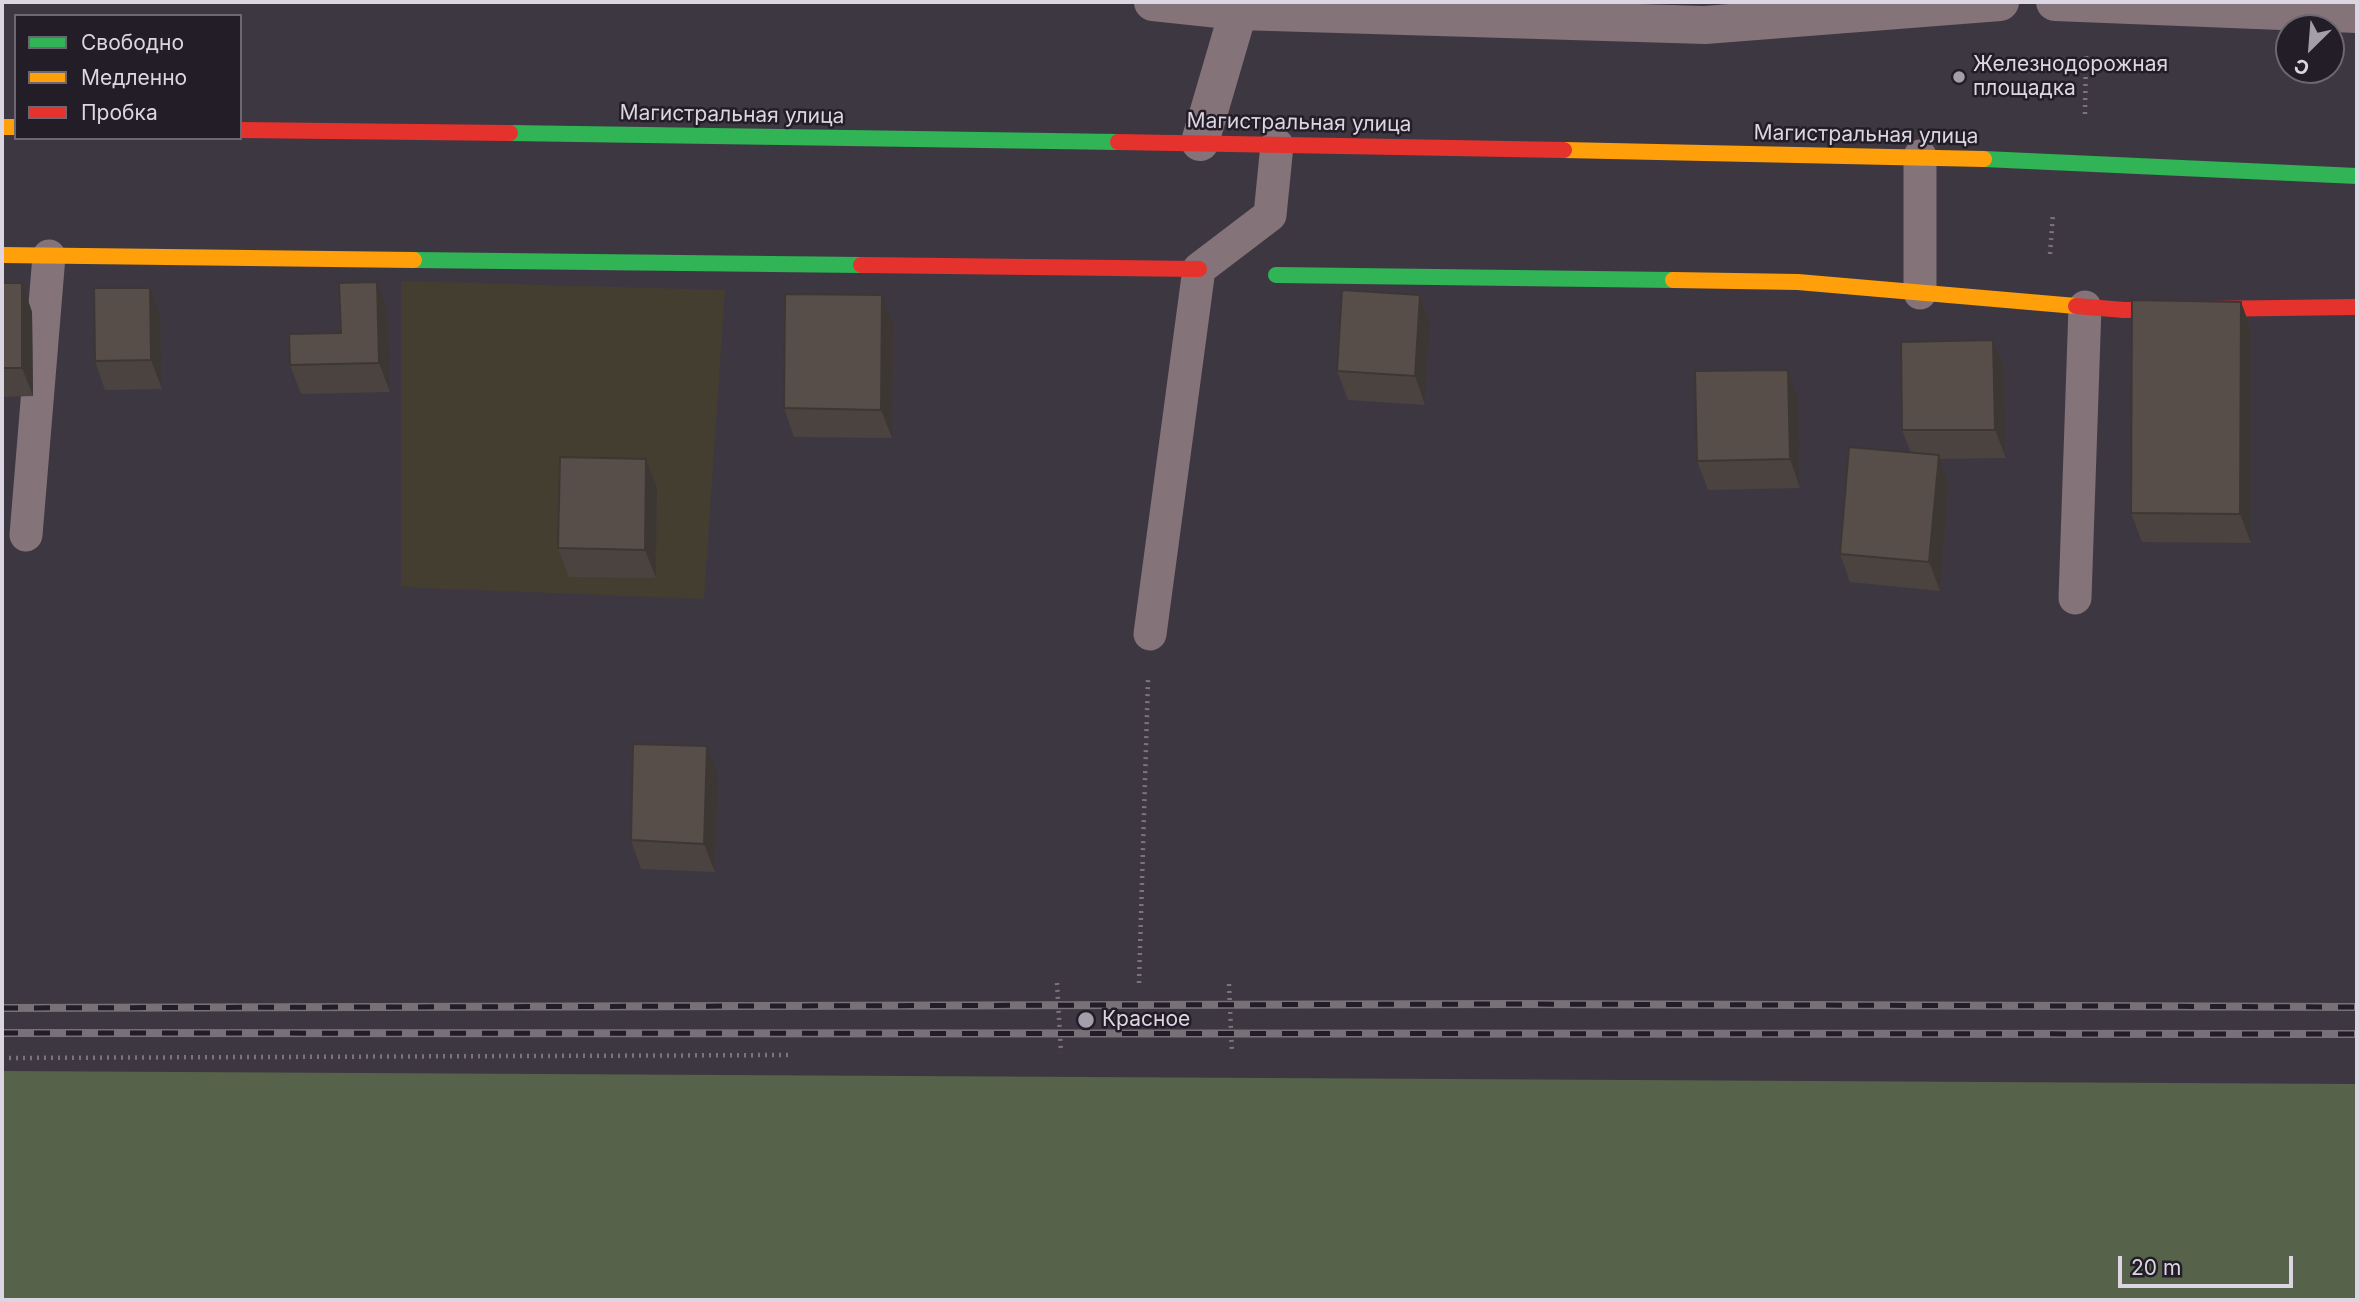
<!DOCTYPE html>
<meta charset="utf-8">
<style>
body{margin:0}
#map{position:relative;width:2359px;height:1302px;overflow:hidden;background:#3d3742;font-family:Inter,sans-serif}
canvas{display:block}
.frame{position:absolute;inset:0;border:4px solid #dcd5e2;pointer-events:none}
.legend{position:absolute;left:14px;top:14px;width:228px;height:126px;box-sizing:border-box;background:#221d26;border:2px solid #6c6771;margin:0;padding:9px 12px;list-style:none;font-size:21px;color:#dcd5e2}
.legend li{display:flex;align-items:center;gap:14px;height:35px}
.legend b{width:35px;border:2px solid #6c6771}
.north{position:absolute;left:2275px;top:14px;width:70px;height:70px;box-sizing:border-box;background:#221d26;border:2px solid #6c6771;border-radius:50%;rotate:205deg;font-size:19px;font-weight:700;line-height:28px;text-align:center;color:#dcd5e2}
.north::after{content:'';display:block;margin:auto;width:24px;height:32px;background:#a49eaa;clip-path:polygon(50% 0,100% 100%,50% 72%,0 100%)}
.scale{position:absolute;left:2118px;top:1256px;width:175px;height:32px;box-sizing:border-box;border:4px solid #dcd5e2;border-top:0;padding-left:9px;font-size:21px;line-height:24px;white-space:nowrap;color:#dcd5e2;-webkit-text-stroke:5px #221d26;paint-order:stroke}
</style>
<div id="map">
<canvas width="2359" height="1302"></canvas>
<div class="frame"></div>
<ul class="legend">
<li><b style="height:9px;background:#30b455"></b>Свободно</li>
<li><b style="height:9px;background:#ff9f0a"></b>Медленно</li>
<li><b style="height:9px;background:#e5322d"></b>Пробка</li>
</ul>
<div class="north">С</div>
<div class="scale">20 m</div>
</div>
<script>
const ctx = document.querySelector('canvas').getContext('2d');
ctx.lineJoin = 'round';
function fill(path, color) {
  ctx.fillStyle = color;
  ctx.fill(path, 'evenodd');
}
function trace(path, color, width, dash) {
  ctx.strokeStyle = color;
  ctx.lineWidth = width;
  ctx.lineCap = dash ? 'butt' : 'round';
  ctx.setLineDash(dash || []);
  ctx.stroke(path);
}
function label(font, color, halo, rows, align = 'center') {
  ctx.font = font + ' Inter,sans-serif';
  ctx.lineWidth = 5;
  ctx.setLineDash([]);
  ctx.textBaseline = 'middle';
  ctx.strokeStyle = halo;
  ctx.fillStyle = color;
  for (const [text, x, y, turn = 0] of rows) {
    ctx.save();
    ctx.translate(x, y);
    ctx.rotate((+turn || 0) * Math.PI / 180);
    ctx.textAlign = isNaN(turn) ? turn : align;
    if (halo) ctx.strokeText(text, 0, 0);
    ctx.fillText(text, 0, 0);
    ctx.restore();
  }
}
fill(new Path2D(`
 M 401,281 L 725,290 L 704,599 L 401,587 Z`), '#443e30');
fill(new Path2D(`
 M 2,1071 L 2357,1084 L 2357,1300 L 2,1300 Z`), '#566249');
trace(new Path2D(`
 M 2085,114 L 2086,53
 M 2050,254 L 2053,214
 M 1057,983 L 1061,1053
 M 1139,983 L 1148,680
 M 1229,984 L 1232,1053
 M 2,1058 L 788,1055`), '#7e7378', 4.5, [2, 5]);
trace(new Path2D(`
 M 1920,293 L 1920,156
 M 26,535 L 49,256
 M 2075,598 L 2085,307
 M 1150,634 L 1199,269 L 1270,215 L 1277,145`), '#847378', 33);
trace(new Path2D(`
 M 1153,2 L 1238,11 L 1705,25 L 2000,2
 M 2055,2 L 2357,14
 M 1200,142 L 1241,2`), '#847378', 38);
trace(new Path2D(`
 M 510,133 L 1118,142
 M 1984,159 L 2357,176
 M 414,260 L 861,265
 M 1276,275 L 1673,280`), '#30b455', 16);
trace(new Path2D(`
 M 2,127 L 16,127
 M 1564,150 L 1984,159
 M 2,255 L 414,260
 M 1673,280 L 1798,282 L 2076,306`), '#ff9f0a', 16);
trace(new Path2D(`
 M 240,130 L 510,133
 M 1118,142 L 1564,150
 M 861,265 L 1199,269
 M 2076,306 L 2124,310 L 2357,307`), '#e5322d', 16);
const rail = new Path2D(`
 M 2,1008 L 1514,1004 L 2357,1007
 M 2,1033 L 2357,1034`);
trace(rail, '#797178', 8);
trace(rail, '#221d26', 5, [16]);
fill(new Path2D(`
 M 2,283 L 22,283 L 32,312 L 33,396 L 2,397 Z
 M 1420,295 L 1430,323 L 1425,405 L 1348,400 L 1337,371 Z
 M 2241,302 L 2251,330 L 2251,543 L 2142,542 L 2131,513 Z
 M 388,311 L 390,392 L 301,394 L 290,365 L 341,333 Z
 M 160,316 L 162,389 L 105,390 L 95,361 Z
 M 893,324 L 892,438 L 794,437 L 784,408 Z
 M 1993,340 L 2004,368 L 2006,458 L 1940,459 L 1949,484 L 1940,591 L 1850,582 L 1840,554 L 1911,453 L 1902,430 Z
 M 1798,399 L 1800,488 L 1708,490 L 1697,461 Z
 M 646,459 L 657,488 L 656,578 L 569,577 L 558,548 Z
 M 718,775 L 715,872 L 641,869 L 631,840 Z`), '#4b4340');
fill(new Path2D(`
 M 377,282 L 388,311 L 390,392 L 379,363 Z
 M 22,283 L 32,312 L 33,396 L 22,368 Z
 M 150,288 L 160,316 L 162,389 L 151,360 Z
 M 882,295 L 893,324 L 892,438 L 881,410 Z
 M 1420,295 L 1430,323 L 1425,405 L 1415,376 Z
 M 2241,302 L 2251,330 L 2251,543 L 2240,514 Z
 M 1993,340 L 2004,368 L 2006,458 L 1995,430 Z
 M 1788,370 L 1798,399 L 1800,488 L 1790,459 Z
 M 1939,455 L 1949,484 L 1940,591 L 1929,562 Z
 M 646,459 L 657,488 L 656,578 L 645,550 Z
 M 707,746 L 718,775 L 715,872 L 704,844 Z`), '#3d3734');
const building = new Path2D(`
 M 377,282 L 379,363 L 290,365 L 289,334 L 341,333 L 339,283 Z
 M 2,283 L 22,283 L 22,368 L 2,368 Z
 M 94,288 L 150,288 L 151,360 L 95,361 Z
 M 1342,290 L 1420,295 L 1415,376 L 1337,371 Z
 M 785,294 L 882,295 L 881,410 L 784,408 Z
 M 2132,300 L 2241,302 L 2240,514 L 2131,513 Z
 M 1993,340 L 1995,430 L 1902,430 L 1901,342 Z
 M 1788,370 L 1790,459 L 1697,461 L 1695,371 Z
 M 1849,447 L 1939,455 L 1929,562 L 1840,554 Z
 M 560,457 L 646,459 L 645,550 L 558,548 Z
 M 633,744 L 707,746 L 704,844 L 631,840 Z`);
fill(building, '#574e4a');
trace(building, '#3d3734', 2);
for (const [x, y, r, color] of [
 [1959,77,7,"#a49eaa"],
 [1086,1020,9,"#a49eaa"]
]) {
  const dot = new Path2D();
  dot.arc(x, y, r, 0, 2 * Math.PI);
  ctx.fillStyle = color;
  ctx.fill(dot);
  trace(dot, '#221d26', 2.5);
}
label('21px', '#dcd5e2', '#221d26', [
 ["Железнодорожная",1973,65],
 ["площадка",1973,89],
 ["Красное",1102,1020]
], 'left');
label('21px', '#dcd5e2', '#221d26', [
 ["Магистральная улица",732,115,1],
 ["Магистральная улица",1299,123,1],
 ["Магистральная улица",1866,135,1]
]);
</script>
